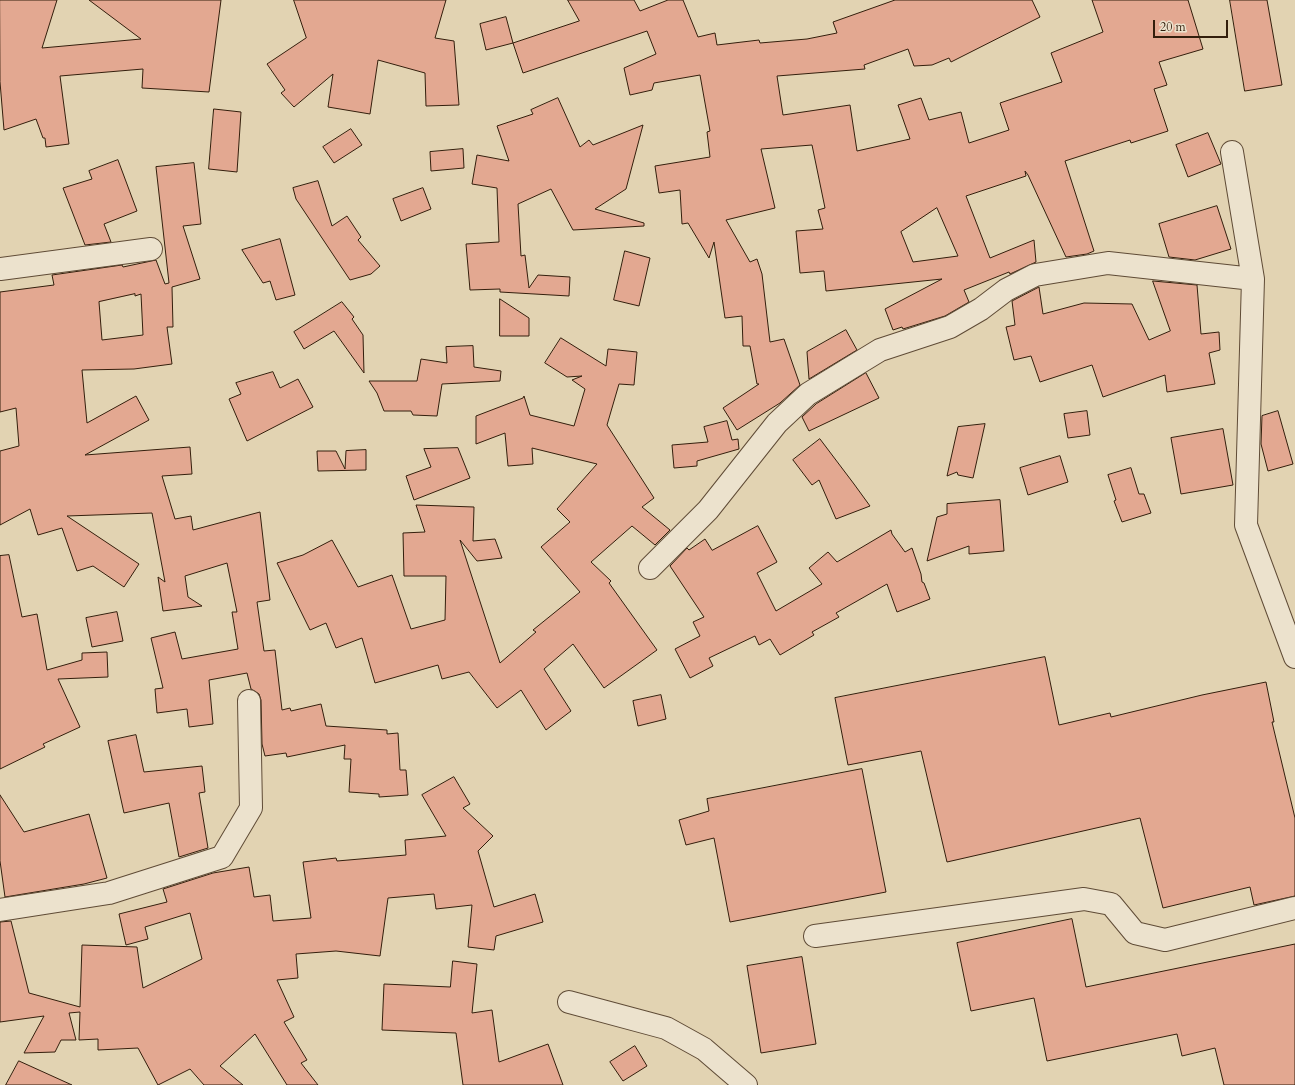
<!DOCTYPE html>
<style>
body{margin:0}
#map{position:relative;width:1295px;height:1085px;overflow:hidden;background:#e2d3b2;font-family:Cardo,serif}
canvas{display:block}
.scale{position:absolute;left:1153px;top:20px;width:75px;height:18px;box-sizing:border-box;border:2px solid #331e0c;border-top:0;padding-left:5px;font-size:12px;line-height:14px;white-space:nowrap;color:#331e0c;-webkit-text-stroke:3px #ece2cd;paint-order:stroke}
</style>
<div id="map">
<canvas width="1295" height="1085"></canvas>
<div class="scale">20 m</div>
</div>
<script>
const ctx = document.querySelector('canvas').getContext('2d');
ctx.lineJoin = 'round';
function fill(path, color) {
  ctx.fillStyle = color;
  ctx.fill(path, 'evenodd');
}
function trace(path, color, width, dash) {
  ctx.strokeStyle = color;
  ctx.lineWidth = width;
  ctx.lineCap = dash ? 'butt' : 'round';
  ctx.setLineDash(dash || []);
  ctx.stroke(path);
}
const building = new Path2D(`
 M 0,0 L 57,0 L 42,48 L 141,39 L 89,0 L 221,0 L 209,92 L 142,88 L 143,69 L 60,76 L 69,144 L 46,147 L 45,138 L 43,138 L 36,119 L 4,130 L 0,82 Z
 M 294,0 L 446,0 L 435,38 L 454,41 L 459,105 L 426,106 L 425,73 L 378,60 L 370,114 L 328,107 L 333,74 L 294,107 L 281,93 L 285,90 L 267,64 L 306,38 Z
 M 568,0 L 634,0 L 640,11 L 668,0 L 683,0 L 698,37 L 715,33 L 717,45 L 759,40 L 760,43 L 807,39 L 837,33 L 833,22 L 895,0 L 1032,0 L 1040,17 L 951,62 L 949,58 L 932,65 L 914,66 L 908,49 L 864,65 L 865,69 L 777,76 L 783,115 L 850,105 L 857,151 L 910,139 L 898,105 L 921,98 L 929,120 L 961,112 L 969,143 L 1009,130 L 1000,103 L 1062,82 L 1051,53 L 1103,32 L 1092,0 L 1188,0 L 1203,49 L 1159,62 L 1167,85 L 1154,89 L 1168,131 L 1131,143 L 1130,140 L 1065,161 L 1094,251 L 1087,254 L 1066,257 L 1028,175 L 1025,171 L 1026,176 L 966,196 L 990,258 L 1034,240 L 1036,262 L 1010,274 L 1009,272 L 964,290 L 969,302 L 945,316 L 903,329 L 902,327 L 893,330 L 885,309 L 942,279 L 826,291 L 824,271 L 800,273 L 796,231 L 823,229 L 818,210 L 825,208 L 812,145 L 761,149 L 775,208 L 726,220 L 750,262 L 757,259 L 762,274 L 770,342 L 784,339 L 800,385 L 780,403 L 737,430 L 723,408 L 759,384 L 757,384 L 750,346 L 743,346 L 742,316 L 725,318 L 714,242 L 709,258 L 688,223 L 682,224 L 680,190 L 659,193 L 655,166 L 710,157 L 707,132 L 710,131 L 700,75 L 654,83 L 652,90 L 630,95 L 624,68 L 656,54 L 647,31 L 523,73 L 513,43 L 579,21 ZM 937,208 L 958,256 L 913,262 L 901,232 Z
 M 1230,0 L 1267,0 L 1282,85 L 1245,91 Z
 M 506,17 L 513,43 L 486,50 L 480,24 Z
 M 558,98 L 580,147 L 589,140 L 593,145 L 643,125 L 626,189 L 595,209 L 644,223 L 644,226 L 573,230 L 551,189 L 518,204 L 521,256 L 525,255 L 529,288 L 538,275 L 570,277 L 569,296 L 500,292 L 500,289 L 470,290 L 466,244 L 499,242 L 497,188 L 472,184 L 477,155 L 509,161 L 497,126 L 533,114 L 531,110 Z
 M 214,109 L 241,112 L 237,172 L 209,169 Z
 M 351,129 L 362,145 L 334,163 L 323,147 Z
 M 1208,133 L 1221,164 L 1188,177 L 1176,145 Z
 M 463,149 L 464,168 L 431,171 L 430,152 Z
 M 118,160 L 137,211 L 104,224 L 111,242 L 85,245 L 63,188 L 92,179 L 89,171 Z
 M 194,163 L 201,224 L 183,226 L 200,279 L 172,287 L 173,327 L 167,327 L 172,364 L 134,369 L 82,370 L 87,423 L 136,396 L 149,420 L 85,455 L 190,447 L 192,474 L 162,476 L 175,519 L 191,516 L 193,530 L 260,512 L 270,600 L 257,602 L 264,651 L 275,650 L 282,710 L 290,708 L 291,711 L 321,704 L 326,726 L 387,730 L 387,734 L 398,733 L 400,770 L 406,770 L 408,795 L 379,797 L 379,794 L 349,792 L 351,759 L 344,759 L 345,745 L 287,757 L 286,753 L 265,756 L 262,744 L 261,700 L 259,694 L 251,689 L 247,673 L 209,680 L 213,724 L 189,727 L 187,709 L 157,713 L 155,689 L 163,688 L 151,638 L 175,632 L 182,659 L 238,649 L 232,612 L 237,612 L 227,563 L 185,576 L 188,597 L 202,606 L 163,611 L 158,577 L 165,582 L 152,513 L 67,516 L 139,564 L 124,587 L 93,566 L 77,571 L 62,528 L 38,535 L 30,509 L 0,525 L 0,451 L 19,446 L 16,408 L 0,412 L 0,292 L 54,285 L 52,275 L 122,265 L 123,267 L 156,260 L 165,284 L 169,283 L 156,167 ZM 135,294 L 135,296 L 141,294 L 143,335 L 102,340 L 99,302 Z
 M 318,181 L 332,226 L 347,216 L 361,237 L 358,240 L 380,266 L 371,274 L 350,280 L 296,199 L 293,188 Z
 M 423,188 L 431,209 L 401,221 L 393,199 Z
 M 1217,206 L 1231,249 L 1195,260 L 1169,257 L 1159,224 Z
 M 280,239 L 295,295 L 276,300 L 270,281 L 263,283 L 242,250 Z
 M 625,251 L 650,258 L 639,306 L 614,300 Z
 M 1153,281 L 1197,285 L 1201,334 L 1219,332 L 1220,350 L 1209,353 L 1215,384 L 1167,392 L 1165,375 L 1103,397 L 1092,365 L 1040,382 L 1031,356 L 1014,360 L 1006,327 L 1015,325 L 1012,301 L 1039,287 L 1043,314 L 1084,303 L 1132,304 L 1149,340 L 1170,331 Z
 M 500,299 L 529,318 L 529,336 L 500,336 Z
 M 342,302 L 354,317 L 352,319 L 363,335 L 364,373 L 334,331 L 304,349 L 294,332 Z
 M 846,330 L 857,350 L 809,379 L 807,352 Z
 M 561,338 L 606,366 L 608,349 L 637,352 L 634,385 L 619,384 L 607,425 L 654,498 L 642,507 L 670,530 L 655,545 L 632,526 L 591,562 L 611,581 L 609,583 L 657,650 L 604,688 L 573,644 L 544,669 L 571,711 L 546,730 L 521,690 L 497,708 L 469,672 L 442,679 L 438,665 L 375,683 L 362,638 L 336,648 L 326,623 L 310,630 L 277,563 L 303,555 L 332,540 L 358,587 L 392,575 L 411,629 L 445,620 L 446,576 L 404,576 L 403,533 L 425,532 L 416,505 L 474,507 L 473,541 L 495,539 L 502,558 L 477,561 L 460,540 L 500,663 L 536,632 L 533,630 L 580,592 L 541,547 L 570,522 L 557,509 L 597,464 L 532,448 L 533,464 L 508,466 L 505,433 L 476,444 L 476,416 L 523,398 L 524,396 L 530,415 L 574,426 L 585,389 L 572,380 L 582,376 L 567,377 L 545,363 Z
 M 473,346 L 474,367 L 501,371 L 500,381 L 442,384 L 437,416 L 413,415 L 411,411 L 384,411 L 377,393 L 369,381 L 417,381 L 421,359 L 447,363 L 446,347 Z
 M 273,372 L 280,388 L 298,379 L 313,407 L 247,441 L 229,399 L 241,394 L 236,383 Z
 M 866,373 L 879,398 L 809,431 L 802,417 L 816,404 Z
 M 1087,411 L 1090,435 L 1068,438 L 1064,414 Z
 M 1278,411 L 1293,464 L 1268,471 L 1261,444 L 1262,416 Z
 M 727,421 L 732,440 L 738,439 L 739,449 L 697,461 L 697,466 L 674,468 L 672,445 L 708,442 L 704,427 Z
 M 985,424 L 973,478 L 958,475 L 957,472 L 947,476 L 958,427 Z
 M 1223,429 L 1233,485 L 1181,494 L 1171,438 Z
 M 820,439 L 854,484 L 870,506 L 836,519 L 819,480 L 812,485 L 793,460 Z
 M 458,448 L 470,478 L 414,500 L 406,476 L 431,467 L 424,449 Z
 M 366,450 L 366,470 L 318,471 L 317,451 L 336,451 L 345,469 L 346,451 Z
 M 1060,456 L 1068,482 L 1028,495 L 1020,468 Z
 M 1131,468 L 1139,494 L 1144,494 L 1151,513 L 1122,522 L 1114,501 L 1116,500 L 1108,475 Z
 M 1000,500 L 1004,551 L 969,554 L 969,546 L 927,561 L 937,517 L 947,514 L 947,504 Z
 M 758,526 L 777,562 L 757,573 L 776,611 L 822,584 L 809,568 L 828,552 L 837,562 L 891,530 L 892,534 L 905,552 L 912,548 L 921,574 L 922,582 L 924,583 L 930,599 L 897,612 L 887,584 L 836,613 L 839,617 L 812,632 L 814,635 L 780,655 L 770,639 L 759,645 L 755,636 L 709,658 L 713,666 L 690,678 L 675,649 L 700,636 L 693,622 L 704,617 L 670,566 L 687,548 L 689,550 L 705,539 L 712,550 Z
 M 9,555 L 22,617 L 37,614 L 47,670 L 82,660 L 82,653 L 107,652 L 108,677 L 58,679 L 80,727 L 43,744 L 45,747 L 0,769 L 0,556 Z
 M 117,612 L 123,641 L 92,647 L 86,618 Z
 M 1045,657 L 1059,725 L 1110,713 L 1111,717 L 1202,695 L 1266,682 L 1274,722 L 1272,722 L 1295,818 L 1295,896 L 1254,905 L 1250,887 L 1163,908 L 1140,818 L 947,862 L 921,751 L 848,765 L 835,698 Z
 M 661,695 L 666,719 L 638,726 L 633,701 Z
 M 136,735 L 144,772 L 202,766 L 205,792 L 199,793 L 208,848 L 179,857 L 169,803 L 124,813 L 108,741 Z
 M 862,769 L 886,892 L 730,922 L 714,838 L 686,845 L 679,820 L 709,811 L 707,799 Z
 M 454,777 L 470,804 L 463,808 L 493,836 L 478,851 L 494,907 L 535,894 L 543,922 L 496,936 L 494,950 L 468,947 L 472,905 L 436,909 L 434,894 L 388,898 L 380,956 L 336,951 L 296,954 L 298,978 L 277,980 L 294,1017 L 284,1022 L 307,1060 L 301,1063 L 318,1085 L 287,1085 L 255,1034 L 220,1066 L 243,1085 L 204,1085 L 190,1069 L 158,1085 L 138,1048 L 98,1050 L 98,1039 L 79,1040 L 80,1012 L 69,1013 L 76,1040 L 61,1040 L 55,1052 L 24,1053 L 44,1016 L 0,1022 L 0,922 L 11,921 L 29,993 L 80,1007 L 82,945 L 137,947 L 143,988 L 202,959 L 190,913 L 145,927 L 148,939 L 126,945 L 119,914 L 167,902 L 163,889 L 213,873 L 249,867 L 254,897 L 270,895 L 273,921 L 311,918 L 303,862 L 336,858 L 337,861 L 406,855 L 405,840 L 446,836 L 422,795 Z
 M 0,795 L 24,832 L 89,814 L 107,878 L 84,884 L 5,897 L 0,861 Z
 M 1072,919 L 1086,987 L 1295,944 L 1295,1085 L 1224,1085 L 1215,1048 L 1182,1056 L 1177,1034 L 1047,1061 L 1034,998 L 971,1011 L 957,943 Z
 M 802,957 L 816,1044 L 761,1053 L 747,966 Z
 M 453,961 L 477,964 L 472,1013 L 492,1010 L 499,1062 L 548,1044 L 563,1085 L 463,1085 L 456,1033 L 382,1030 L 384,984 L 450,987 Z
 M 635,1046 L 647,1066 L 623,1081 L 610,1062 Z
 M 19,1061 L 72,1085 L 6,1085 Z`);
fill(building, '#e3a891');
trace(building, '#331e0c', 1);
const minor = new Path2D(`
 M 1232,152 L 1253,279 L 1246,525 L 1295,657
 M 0,269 L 151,249
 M 650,568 L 708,510 L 777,423 L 808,394 L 880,350 L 950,327 L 981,309 L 1006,290 L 1035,275 L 1108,263 L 1253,279
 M 0,910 L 109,893 L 222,857 L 251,808 L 249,701
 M 815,936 L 1084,899 L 1111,904 L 1135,933 L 1165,940 L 1295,908
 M 569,1002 L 666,1028 L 704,1049 L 746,1085`);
trace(minor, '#5f4b36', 24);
trace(minor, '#ece2cd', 22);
</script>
